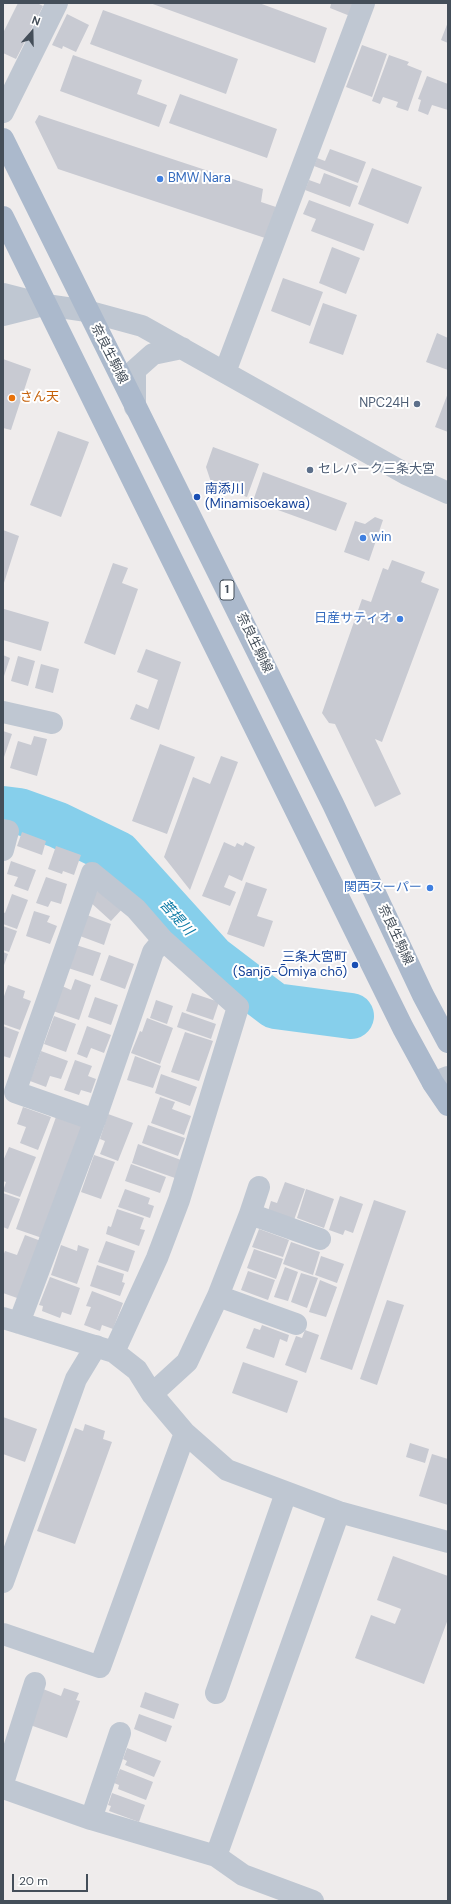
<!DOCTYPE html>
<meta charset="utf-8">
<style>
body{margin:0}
#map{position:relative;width:451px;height:1904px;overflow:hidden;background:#efecec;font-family:"DM Sans",sans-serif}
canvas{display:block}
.frame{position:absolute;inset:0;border:4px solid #444e59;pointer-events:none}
.north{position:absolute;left:12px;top:12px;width:40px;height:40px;-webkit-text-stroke:3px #fff;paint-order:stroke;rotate:20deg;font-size:11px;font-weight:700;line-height:16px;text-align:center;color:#444e59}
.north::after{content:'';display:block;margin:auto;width:14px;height:18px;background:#444e59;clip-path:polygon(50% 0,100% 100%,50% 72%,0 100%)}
.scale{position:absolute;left:12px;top:1874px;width:76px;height:18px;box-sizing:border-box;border:2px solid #444e59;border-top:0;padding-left:5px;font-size:12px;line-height:14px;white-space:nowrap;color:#444e59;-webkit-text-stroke:3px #fff;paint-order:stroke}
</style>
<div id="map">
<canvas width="451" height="1904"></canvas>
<div class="frame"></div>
<div class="north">N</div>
<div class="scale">20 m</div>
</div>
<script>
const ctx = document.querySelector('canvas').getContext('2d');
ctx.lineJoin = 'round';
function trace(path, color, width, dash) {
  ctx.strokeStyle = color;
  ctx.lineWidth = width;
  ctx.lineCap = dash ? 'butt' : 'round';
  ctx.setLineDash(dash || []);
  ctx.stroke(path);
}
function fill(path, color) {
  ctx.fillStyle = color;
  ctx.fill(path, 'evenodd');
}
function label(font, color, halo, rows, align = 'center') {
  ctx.font = font + ' "DM Sans","Noto Sans JP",sans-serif';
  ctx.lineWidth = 4;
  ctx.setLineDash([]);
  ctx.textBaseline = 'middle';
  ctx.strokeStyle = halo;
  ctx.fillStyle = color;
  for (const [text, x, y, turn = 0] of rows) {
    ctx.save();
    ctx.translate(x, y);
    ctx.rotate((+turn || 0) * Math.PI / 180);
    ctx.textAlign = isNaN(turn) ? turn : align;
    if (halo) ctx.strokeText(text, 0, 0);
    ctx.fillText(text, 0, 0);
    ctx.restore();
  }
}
trace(new Path2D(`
 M 3,809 L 19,811 L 58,825 L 118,854 L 212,958 L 275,1006 L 351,1016`), '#86cfeb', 46);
fill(new Path2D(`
 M 18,3 L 37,3 L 43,6 L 16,59 L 3,53 L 3,33 Z
 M 150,3 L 259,3 L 327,28 L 315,63 Z
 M 328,3 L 355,3 L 350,16 L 330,8 L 331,4 Z
 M 103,10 L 238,59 L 226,94 L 90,44 Z
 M 67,14 L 89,25 L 76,52 L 63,46 L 62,49 L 52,45 Z
 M 448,22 L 448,43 L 441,40 Z
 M 362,45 L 387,54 L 372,97 L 346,87 Z
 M 73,55 L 142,80 L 137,94 L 167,105 L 159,127 L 60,91 Z
 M 389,55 L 409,62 L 407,65 L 422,71 L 408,111 L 396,107 L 398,102 L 383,97 L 380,104 L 372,101 Z
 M 427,76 L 448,84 L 448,110 L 432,105 L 428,115 L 418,111 L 421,100 L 418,99 Z
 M 180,94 L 277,129 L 267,158 L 169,123 Z
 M 39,115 L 263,189 L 261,202 L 276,207 L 265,238 L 58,169 L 35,122 Z
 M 330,149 L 366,162 L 358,183 L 314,166 L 317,158 L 325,161 Z
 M 372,168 L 422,187 L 408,224 L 358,204 Z
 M 324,173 L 358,186 L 350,207 L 305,190 L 309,180 L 320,184 Z
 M 309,200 L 374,224 L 364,251 L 311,231 L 316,219 L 303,214 Z
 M 332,247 L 360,258 L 346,294 L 319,283 Z
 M 283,278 L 323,292 L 310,326 L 271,311 Z
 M 323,303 L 357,315 L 343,355 L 309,343 Z
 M 437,333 L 448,338 L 448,370 L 426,362 Z
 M 3,359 L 31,369 L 11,430 L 3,428 Z
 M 448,393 L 448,432 L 435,427 Z
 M 58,431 L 89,442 L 61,517 L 30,505 Z
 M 213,447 L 259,464 L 247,497 L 212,485 L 206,467 Z
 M 263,472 L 347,503 L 336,531 L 253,501 Z
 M 375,517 L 383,520 L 369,561 L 344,552 L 355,521 L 365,524 Z
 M 3,530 L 19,536 L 3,586 Z
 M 392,560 L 425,572 L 421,582 L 439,589 L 382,742 L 375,739 L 401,794 L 375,807 L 335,724 L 329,723 L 322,713 L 362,599 L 371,602 L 383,568 L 388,570 Z
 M 113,563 L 128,568 L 122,583 L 138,589 L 115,655 L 84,643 Z
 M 4,609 L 49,622 L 41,651 L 3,640 Z
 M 146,649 L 181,662 L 159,730 L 130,719 L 136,704 L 148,709 L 158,680 L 137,672 Z
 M 3,655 L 10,658 L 3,679 Z
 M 18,656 L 35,661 L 28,686 L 11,681 Z
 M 41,664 L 59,669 L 53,693 L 35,688 Z
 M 3,731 L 12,734 L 3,760 Z
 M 34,736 L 47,739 L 37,776 L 10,768 L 18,741 L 31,745 Z
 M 160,744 L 195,757 L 167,834 L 132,821 Z
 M 221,756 L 238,762 L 190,890 L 164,857 L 193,777 L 210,784 Z
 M 22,832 L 46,841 L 42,855 L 17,846 Z
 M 224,842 L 235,847 L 237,843 L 243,846 L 245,842 L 255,847 L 242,881 L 229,875 L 224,887 L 236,892 L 230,906 L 202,896 Z
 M 56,846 L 81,855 L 74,875 L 63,871 L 62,874 L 48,869 Z
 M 11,861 L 36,870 L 28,891 L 14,886 L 18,877 L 7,874 Z
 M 46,877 L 67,884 L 61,904 L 51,901 L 48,907 L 36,903 Z
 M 246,882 L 267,889 L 257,916 L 273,921 L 264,947 L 227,934 Z
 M 101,887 L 124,907 L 111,921 L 89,901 Z
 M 12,894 L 28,900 L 17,929 L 3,924 L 3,912 L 5,913 Z
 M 34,911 L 50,916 L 47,922 L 57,926 L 50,944 L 26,936 Z
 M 87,915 L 111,924 L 104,945 L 80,936 Z
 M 3,926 L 17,931 L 9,952 L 3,950 Z
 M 76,945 L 101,953 L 93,976 L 68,968 Z
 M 3,952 L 8,954 L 3,968 Z
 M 109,955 L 134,964 L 125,989 L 100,980 Z
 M 75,979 L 91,985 L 79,1020 L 53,1011 L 62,986 L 71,990 Z
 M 8,985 L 25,991 L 23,998 L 31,1001 L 20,1030 L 3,1024 L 3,999 Z
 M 192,993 L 219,1002 L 213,1020 L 186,1011 Z
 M 95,997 L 118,1005 L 111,1025 L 88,1017 Z
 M 156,1000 L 173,1006 L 167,1024 L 150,1018 Z
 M 182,1012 L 216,1024 L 211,1039 L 177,1027 Z
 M 54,1016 L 76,1024 L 66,1052 L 44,1044 Z
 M 147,1018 L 173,1028 L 160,1064 L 131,1053 L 140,1031 L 142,1032 Z
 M 3,1026 L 19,1032 L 10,1058 L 3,1056 Z
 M 87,1026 L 111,1035 L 104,1053 L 91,1048 L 87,1058 L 77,1054 Z
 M 185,1032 L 213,1041 L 199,1081 L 171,1072 Z
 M 41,1051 L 68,1061 L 61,1079 L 50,1076 L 46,1087 L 30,1081 Z
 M 135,1056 L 161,1066 L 153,1088 L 127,1080 Z
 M 75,1060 L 92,1066 L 88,1076 L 96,1079 L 91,1093 L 81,1090 L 79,1095 L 64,1090 Z
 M 161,1074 L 197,1087 L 190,1106 L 155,1093 Z
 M 160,1097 L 175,1102 L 172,1109 L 191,1116 L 184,1135 L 151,1123 Z
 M 23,1107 L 51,1117 L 38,1150 L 20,1143 L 26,1127 L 17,1124 Z
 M 108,1114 L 133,1123 L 118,1161 L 100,1154 L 105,1141 L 100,1139 Z
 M 56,1117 L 82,1126 L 42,1238 L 16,1229 Z
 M 148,1125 L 185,1138 L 178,1156 L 142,1143 Z
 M 138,1144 L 181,1160 L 175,1178 L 132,1163 Z
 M 9,1147 L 36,1157 L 20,1197 L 3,1191 L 6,1182 L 3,1181 L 3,1161 Z
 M 94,1155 L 115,1162 L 101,1199 L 81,1192 Z
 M 131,1164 L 166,1177 L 160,1193 L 125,1181 Z
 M 285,1182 L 305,1189 L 294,1220 L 268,1211 L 271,1201 L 277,1203 Z
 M 125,1189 L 150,1198 L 148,1204 L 154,1206 L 150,1218 L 118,1207 Z
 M 306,1189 L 334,1199 L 324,1228 L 297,1218 Z
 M 3,1193 L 20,1199 L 8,1229 L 3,1227 Z
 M 340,1196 L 363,1204 L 353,1233 L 345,1230 L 343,1235 L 329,1230 Z
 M 374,1200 L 406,1211 L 352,1370 L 320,1359 Z
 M 117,1209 L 144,1218 L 140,1229 L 145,1230 L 139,1246 L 106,1234 L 108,1226 L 111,1227 Z
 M 259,1229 L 289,1240 L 283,1257 L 252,1247 Z
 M 25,1235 L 41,1241 L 20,1299 L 3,1293 L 3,1256 L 5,1251 L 17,1255 Z
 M 106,1241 L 135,1251 L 128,1272 L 98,1262 Z
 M 291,1242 L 320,1252 L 313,1275 L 283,1264 Z
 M 61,1245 L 77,1251 L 78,1245 L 89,1249 L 77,1284 L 51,1275 Z
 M 254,1249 L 283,1259 L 276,1279 L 247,1268 Z
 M 321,1256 L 344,1264 L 337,1283 L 315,1275 Z
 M 97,1265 L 124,1274 L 122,1282 L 125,1283 L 120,1296 L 90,1286 Z
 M 285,1267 L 298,1272 L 288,1301 L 274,1297 Z
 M 248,1271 L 275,1280 L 268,1300 L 241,1290 Z
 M 301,1273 L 318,1278 L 307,1308 L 291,1302 Z
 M 50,1277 L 80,1288 L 71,1315 L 62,1312 L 60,1318 L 42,1311 L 43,1306 L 39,1305 Z
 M 320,1280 L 337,1287 L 326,1317 L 309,1312 Z
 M 92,1291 L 123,1303 L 113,1329 L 102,1325 L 100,1331 L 84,1325 L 91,1307 L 86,1306 Z
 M 387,1300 L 404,1305 L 377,1385 L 360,1379 Z
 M 262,1325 L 289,1335 L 287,1342 L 280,1339 L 274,1358 L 246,1348 L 254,1328 L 260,1330 Z
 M 305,1330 L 319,1335 L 306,1373 L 285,1365 L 296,1336 L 302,1338 Z
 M 243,1362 L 298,1381 L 287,1413 L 232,1393 Z
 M 3,1417 L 37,1429 L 25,1462 L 3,1454 Z
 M 85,1424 L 105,1431 L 103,1439 L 112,1442 L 75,1544 L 37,1531 L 75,1428 L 83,1431 Z
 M 410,1443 L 429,1449 L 425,1463 L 406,1457 Z
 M 432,1454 L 448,1459 L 448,1505 L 419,1496 Z
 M 393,1556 L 448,1576 L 448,1619 L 424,1684 L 355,1658 L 371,1615 L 395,1624 L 401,1609 L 377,1600 Z
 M 64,1688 L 79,1693 L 76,1700 L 80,1701 L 67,1738 L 30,1725 L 43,1689 L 61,1696 Z
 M 145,1692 L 179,1704 L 174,1719 L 140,1707 Z
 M 139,1714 L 172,1726 L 166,1742 L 134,1729 Z
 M 127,1748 L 161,1761 L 154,1777 L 125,1765 L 127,1761 L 123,1759 Z
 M 120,1769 L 153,1782 L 146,1800 L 118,1789 L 119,1785 L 114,1783 Z
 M 112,1793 L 145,1805 L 139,1822 L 109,1811 L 111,1806 L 108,1805 Z`), '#c8cad2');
trace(new Path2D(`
 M 3,112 L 57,3
 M 3,294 L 46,305 L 87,311 L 142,326 L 406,474 L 448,493
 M 3,315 L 43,305
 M 225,372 L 364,3
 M 135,407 L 135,370 L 153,354 L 182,348
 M 3,712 L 52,723
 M 3,830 L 8,831 L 3,850
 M 433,1083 L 448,1077
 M 95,1120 L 15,1092 L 92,873 L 136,909 L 163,940 L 238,1007 L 179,1200 L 157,1258 L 114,1352
 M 250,1214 L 320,1239
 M 218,1296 L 296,1324
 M 3,1318 L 114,1352 L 137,1370 L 152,1394 L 185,1433 L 227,1470 L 339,1512 L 448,1542
 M 19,1323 L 95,1120 L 153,952 L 163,940
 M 152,1394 L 187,1362 L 218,1296 L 250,1214 L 259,1187
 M 3,1582 L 76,1379 L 96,1346
 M 3,1634 L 100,1667 L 185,1433
 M 216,1693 L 286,1493
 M 3,1783 L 35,1683
 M 3,1788 L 91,1819 L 216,1856 L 243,1875 L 313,1901
 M 91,1819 L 120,1733
 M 216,1856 L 339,1512`), '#bfc7d2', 22);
trace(new Path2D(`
 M 3,139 L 333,804 L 423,995 L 448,1042
 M 3,217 L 403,1028 L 433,1083 L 448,1105`), '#abb9cc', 22);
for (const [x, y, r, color] of [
 [160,179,4,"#3f7fe0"],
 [12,398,4,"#e8710a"],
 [417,404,4,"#5c6f8a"],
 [310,470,4,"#5c6f8a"],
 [197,497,4,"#1a4fb4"],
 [363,538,4,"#3f7fe0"],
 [400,619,4,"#3f7fe0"],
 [430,888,4,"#3f7fe0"],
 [355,965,4,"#1a4fb4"]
]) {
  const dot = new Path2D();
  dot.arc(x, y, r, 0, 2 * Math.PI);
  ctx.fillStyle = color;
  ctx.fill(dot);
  trace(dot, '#fff', 1.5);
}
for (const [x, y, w] of [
 [227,590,14]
]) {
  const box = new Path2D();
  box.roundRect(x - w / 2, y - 10, w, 20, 3);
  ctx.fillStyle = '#fff';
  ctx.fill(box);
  trace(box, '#444e59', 1);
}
label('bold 12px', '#444e59', null, [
 ["1",227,590]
]);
label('13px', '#366cbe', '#fff', [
 ["BMW Nara",168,179],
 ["win",371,538],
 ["日産サティオ",392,619,"right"],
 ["関西スーパー",422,888,"right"]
], 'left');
label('13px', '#444e59', '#fff', [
 ["奈良生駒線",109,354,63],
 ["奈良生駒線",254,643,64],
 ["奈良生駒線",395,935,65]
]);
label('13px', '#c56008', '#fff', [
 ["さん天",20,398]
], 'left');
label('13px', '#4e5e75', '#fff', [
 ["NPC24H",409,404],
 ["セレパーク三条大宮",318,470,"left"]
], 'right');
label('13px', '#164399', '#fff', [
 ["南添川",205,490],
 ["(Minamisoekawa)",205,505],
 ["三条大宮町",347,958,"right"],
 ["(Sanjō-Ōmiya chō)",347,973,"right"]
], 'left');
label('italic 14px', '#0c7aa5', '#fff', [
 ["菩提川",176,918,48]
]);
</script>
